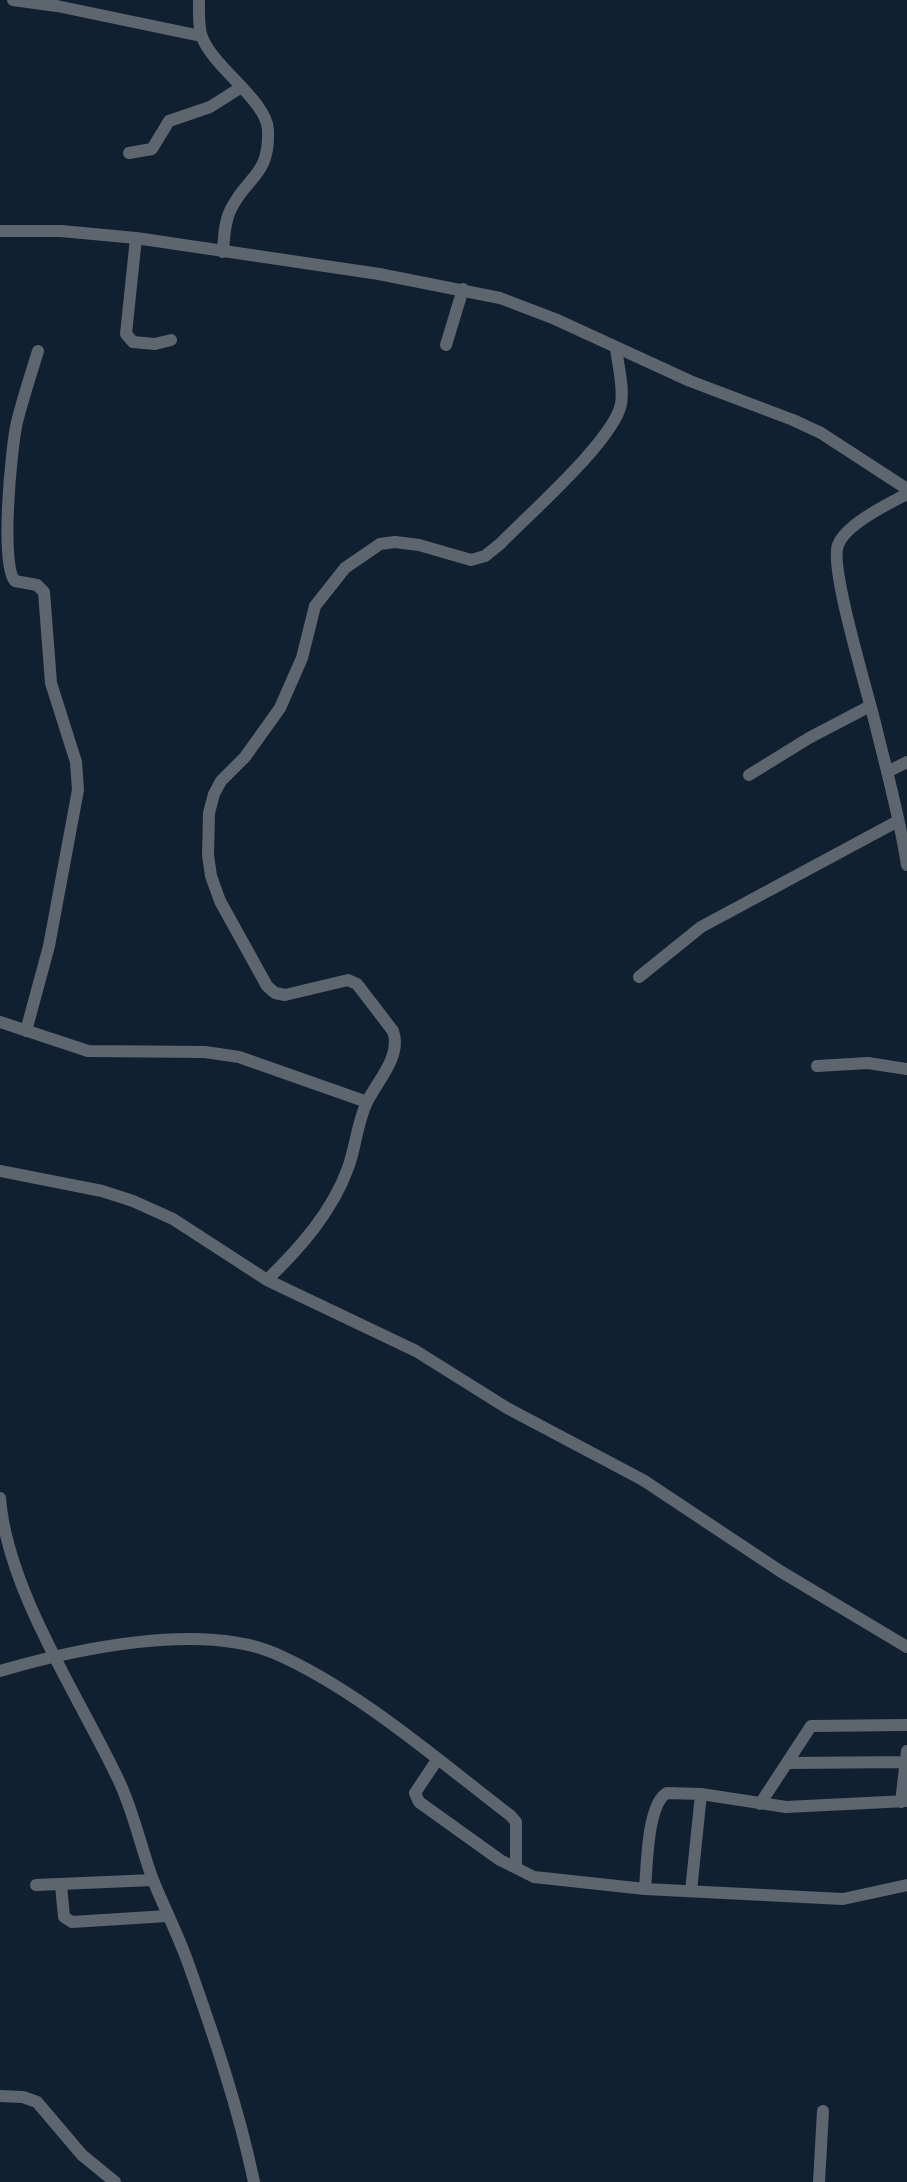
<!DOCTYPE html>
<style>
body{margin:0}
canvas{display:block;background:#102031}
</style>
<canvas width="907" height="2182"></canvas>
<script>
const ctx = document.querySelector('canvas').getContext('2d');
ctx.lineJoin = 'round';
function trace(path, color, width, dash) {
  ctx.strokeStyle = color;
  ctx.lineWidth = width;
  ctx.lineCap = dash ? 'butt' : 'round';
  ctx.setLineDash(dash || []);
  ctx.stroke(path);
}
trace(new Path2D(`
 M 13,0 L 57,6 L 201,36
 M 199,0 C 199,12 198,26 202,37 C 213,67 267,101 268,130 C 270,177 246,176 230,211 C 224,224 224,239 223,252
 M 129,153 L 152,149 L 169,121 L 210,107 L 240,88
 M 0,231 L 61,231 L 136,238 L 379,274 L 500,298 L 555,319 L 690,381 L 793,420 L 821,433 L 907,489
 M 136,238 L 126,334 L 133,342 L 155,344 L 171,340
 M 446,345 L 463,289
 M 907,494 C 888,504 846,524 838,545 C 829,568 869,696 876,727 C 887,772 900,819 907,865
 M 887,772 L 907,762
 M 749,775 L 809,738 L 870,706
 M 639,977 L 701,927 L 898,821
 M 0,1022 L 88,1051 L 205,1052 L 239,1057 L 367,1102
 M 26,1031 L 49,946 L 78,790 L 76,762 L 51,683 L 44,592 L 37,585 L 15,581 C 0,565 11,448 17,422 C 23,398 31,374 38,351
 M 817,1066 L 868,1063 L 907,1069
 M 0,1171 L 102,1191 L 133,1201 L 173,1219 L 267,1280 L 416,1351 L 507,1408 L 643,1480 L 780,1571 L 907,1647
 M 267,1280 C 300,1248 332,1212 348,1168 C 356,1146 357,1123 367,1102 C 378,1080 402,1056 393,1031 L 357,984 L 348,980 L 285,995 L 275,993 L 267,986 L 220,901 L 211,876 L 208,855 L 209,813 L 214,794 L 221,781 L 245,757 L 280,708 L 302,658 L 315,606 L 345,568 L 380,544 L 395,542 L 419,545 L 471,560 L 485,556 L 500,544 C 528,515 614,440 621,404 C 624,387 618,366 616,348
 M 0,1498 C 7,1590 80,1698 119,1781 C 134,1813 141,1848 153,1880 C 164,1907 177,1933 187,1960 C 213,2033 238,2106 254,2182
 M 0,1671 C 75,1649 200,1622 274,1653 C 357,1689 439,1761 511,1816 L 516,1822 L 516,1868
 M 437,1760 L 415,1793 L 419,1802 L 500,1860 L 534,1877 L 645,1889 L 843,1899 L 907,1885
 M 787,1763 L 906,1762
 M 901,1802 L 907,1751
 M 760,1804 L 811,1726 L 907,1725
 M 36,1885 L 153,1880
 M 61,1885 L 64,1917 L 72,1922 L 167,1916
 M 645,1889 C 647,1867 647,1804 667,1793 L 701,1794 L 786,1807 L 907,1801
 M 691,1891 L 701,1794
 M 0,2096 L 23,2097 L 37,2102 L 82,2155 L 115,2182
 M 819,2182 L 823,2111`), '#5d656e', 12);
</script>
